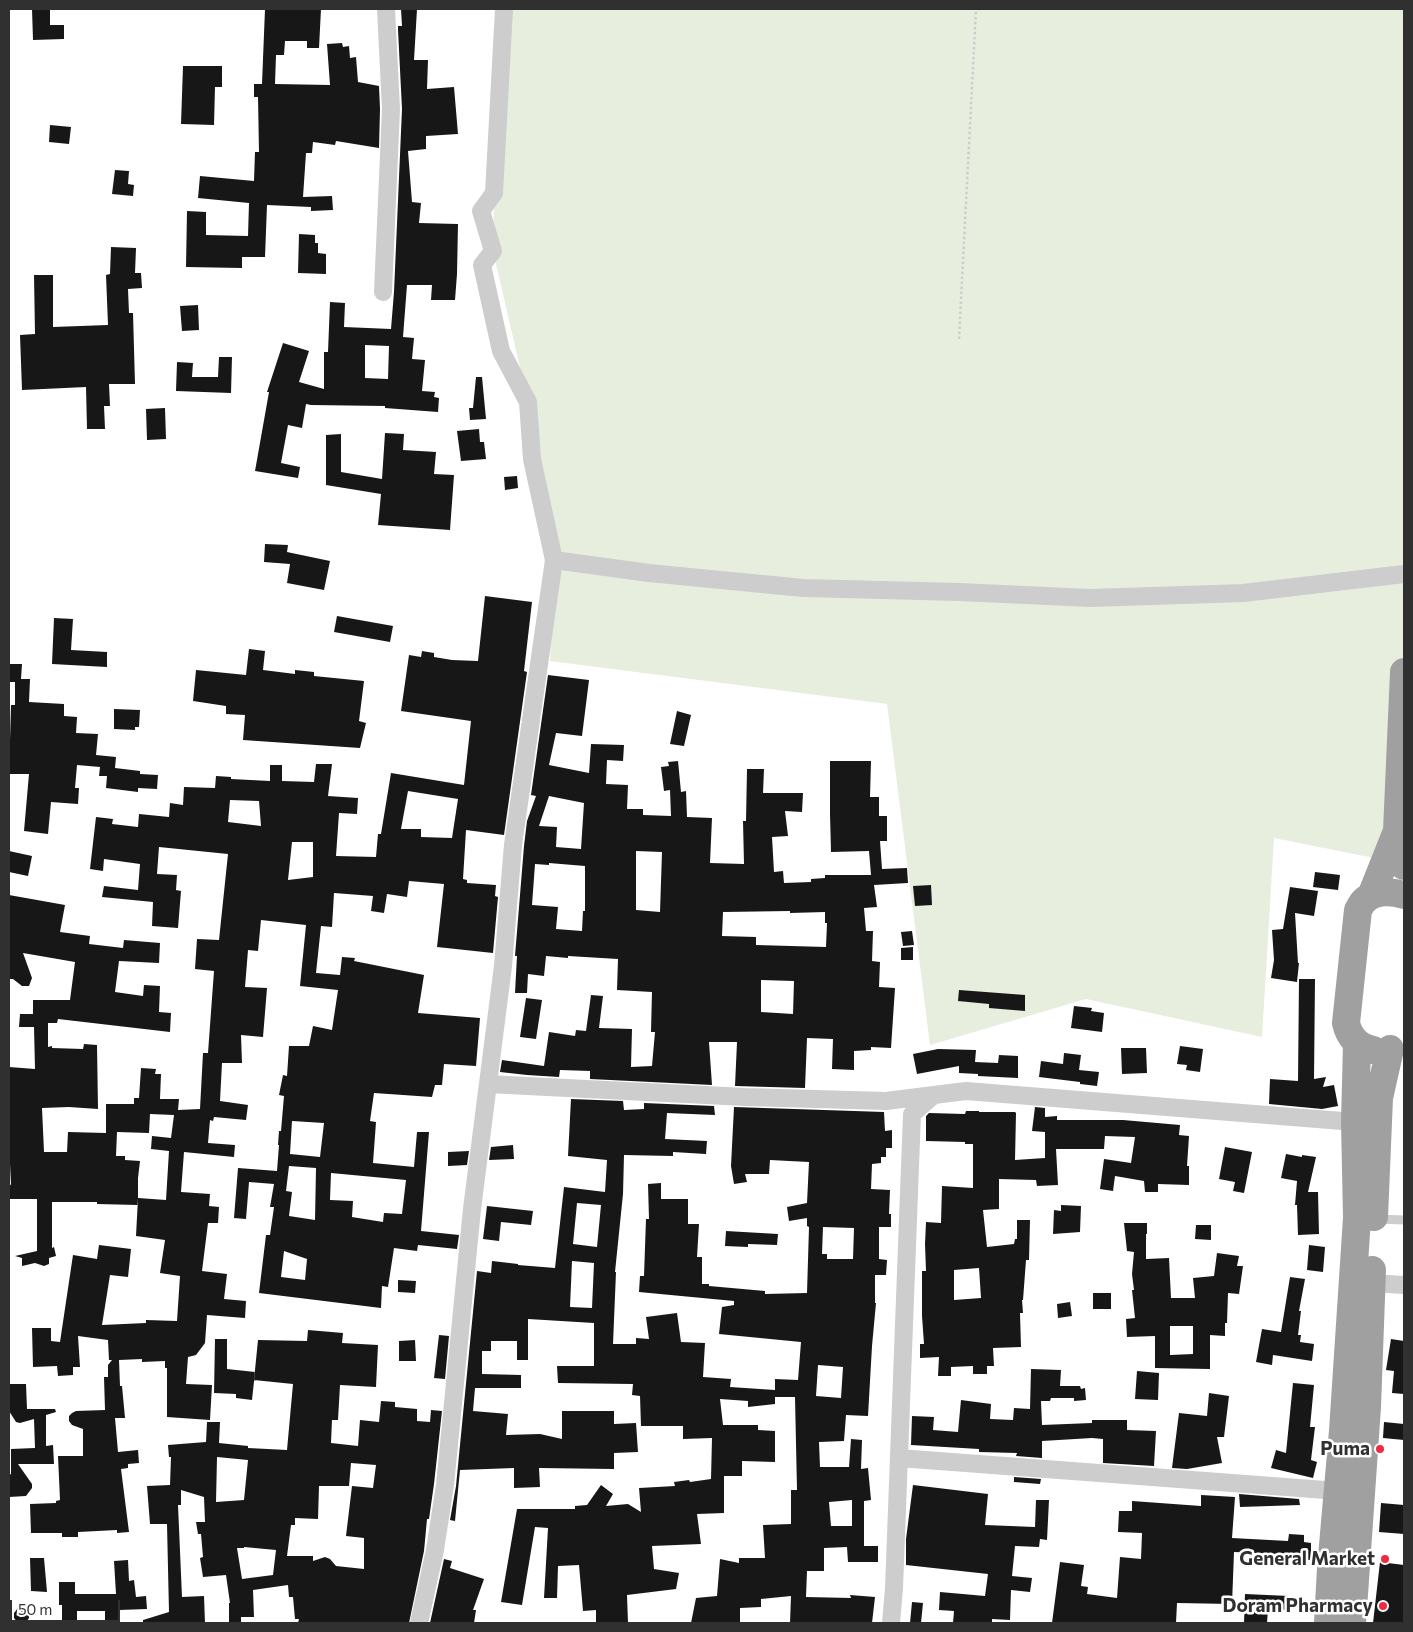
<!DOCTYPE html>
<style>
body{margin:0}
#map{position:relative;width:1413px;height:1632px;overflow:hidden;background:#fff;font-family:Commissioner,sans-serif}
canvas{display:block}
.frame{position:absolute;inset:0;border:10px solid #303030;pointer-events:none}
.scale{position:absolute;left:10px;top:1600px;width:110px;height:22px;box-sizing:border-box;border:2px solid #303030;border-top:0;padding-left:6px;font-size:15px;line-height:18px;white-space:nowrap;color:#303030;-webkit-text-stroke:4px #fff;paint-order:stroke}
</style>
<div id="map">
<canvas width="1413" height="1632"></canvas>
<div class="frame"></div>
<div class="scale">50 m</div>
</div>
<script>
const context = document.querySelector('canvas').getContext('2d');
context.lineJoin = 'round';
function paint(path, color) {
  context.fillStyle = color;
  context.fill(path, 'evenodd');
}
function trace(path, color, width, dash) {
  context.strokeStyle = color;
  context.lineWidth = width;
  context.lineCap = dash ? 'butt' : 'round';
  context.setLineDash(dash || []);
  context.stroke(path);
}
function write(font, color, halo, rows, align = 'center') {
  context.font = font + ' Commissioner,sans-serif';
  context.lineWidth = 5;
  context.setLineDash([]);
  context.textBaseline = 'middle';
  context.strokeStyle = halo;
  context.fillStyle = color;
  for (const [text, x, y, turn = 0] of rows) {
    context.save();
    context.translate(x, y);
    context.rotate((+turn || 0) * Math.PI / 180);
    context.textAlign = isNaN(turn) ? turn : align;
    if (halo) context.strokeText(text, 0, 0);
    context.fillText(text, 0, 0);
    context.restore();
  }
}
paint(new Path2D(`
 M510,9H1404V864L1274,838L1262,1037L1086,999L930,1045L887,704L550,661L554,560L528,402L493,251L494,193Z`), '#e7eede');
paint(new Path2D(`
 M32,9H50V25H64V39L33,40Z
 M265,9H321L319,48H307V41H285L284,55H276L275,84L330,85L327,44L342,43L343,47L349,46L350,58L356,57L358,82L379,86L380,109L379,148L336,141L335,145L313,142L312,153H306L303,197L332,196L333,210L311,211V207L267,205L265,257H242V268L186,267L187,211L206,212V235L248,236L249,203L198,198L200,176L254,181L255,152H259L258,97H254V84H262Z
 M401,9H417L414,60H428L427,89L454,87L458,134L426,136V149L408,151L412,202L421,203L419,223L458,224L457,274L455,300H431L432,285H407L403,337L414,338L412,359L425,360L422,391L435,392L434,397L439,398L438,412L385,408V406L311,405L306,404L302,428L288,425L281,463L300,467L298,478L255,471L269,392H267L283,343L309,351L299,382L324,389V352H328L330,302L345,303L344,327L391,329L394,292L402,109L398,30V26H402ZM365,345L389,346L388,379L365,378Z
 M183,66H222V87H215L214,125L181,124Z
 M50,125L71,127L69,144L49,142Z
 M115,170L129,171L128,184L134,185L133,196L112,194Z
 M299,234L315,235V243H318V253L326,254V274L298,273Z
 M111,247L136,248L135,273H141L142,288L128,289L129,313H133L135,384H109L110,406H104L105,429H87L86,387L22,390L20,335L35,334L34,275H53V327L108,325L106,275L110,274Z
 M198,305L199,330L182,331L180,306Z
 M219,357H232L231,393L176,391L177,362L193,363L192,377H218Z
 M476,377H482L486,419L470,420L469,408H473Z
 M165,408L166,439L147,440L146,409Z
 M479,429L480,442H484L486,459L461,461L457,431Z
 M385,433L404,434L403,450L436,452L434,474L454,475L450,530L378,525L381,494L326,485V435L341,434V472L382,479Z
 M517,476L518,488L505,490L504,477Z
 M265,544L288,545L287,552L330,561L324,590L287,583L290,564L264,562Z
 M485,596L532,602L524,671L527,672L504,835L466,830L463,879L467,880V883L496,885L495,896L498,897L493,953L437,947L444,884L409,881L407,897L387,894L384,913L371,911L373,896L334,893L332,927L321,926L316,973L340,975L342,957L355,958L354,961L424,975L418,1013L480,1018L476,1066L444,1064L442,1085H435L432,1097L374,1093L370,1121L376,1122L373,1163L414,1167L417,1132H429L421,1231L459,1235L457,1249L418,1245L417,1251L394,1248L388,1287L382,1286L381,1308L259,1293L266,1235H270L274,1207H270L274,1184L249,1182L246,1219L234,1218L238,1168L277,1171L279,1145H278L279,1131H281L284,1096L279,1095L283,1075L287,1076L289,1046H309L313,1026L332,1030L338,990L300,986L306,925L261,920L258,951L248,950L245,987L267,988L263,1037L241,1035L242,1063H222L220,1101L248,1105L246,1120L214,1117L213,1121L210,1120L208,1143L235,1145L234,1157L184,1152L181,1192L210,1194L209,1206L219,1207L218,1223H208L202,1271L227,1274L224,1299L246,1301L245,1318L207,1315L205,1343L196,1355L188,1357L186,1384L212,1385L210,1420L167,1417V1368H165V1361L142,1362V1359L119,1360L120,1386H122L125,1418H115L118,1452L138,1450L139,1463L128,1464V1468L121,1469L129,1532L117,1533V1530L78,1532V1537H62V1533H31L30,1504L56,1503V1501L60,1500L58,1456H83V1429L72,1425L69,1421V1416L72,1413L76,1411L105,1410L104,1377H108V1365L112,1360H109L108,1340L78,1336L80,1367H73V1375L58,1376L57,1366L33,1367L32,1328H51V1341L60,1342L73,1255L97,1259L99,1245L131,1249L128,1277L110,1275L102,1325L146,1323V1320L177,1321L180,1276L160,1273L165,1240L136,1236L138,1198L166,1200L169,1151L151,1149L152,1136L171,1138L174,1115L150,1114L149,1133L117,1132L116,1156H125V1160L140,1161L138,1178V1205L97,1204V1202H52V1248L54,1247L56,1256L49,1258V1264L44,1266L35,1263L22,1266V1258L15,1256L37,1251V1199H9V1184L11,1185L9,1143V1067L35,1069L34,1027H19L20,1014H33V1000H70L75,962L23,953L32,978L29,986H22L13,979H9V895L65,905L60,932L90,936L89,944L123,948L124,940L160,943L159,963L119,961L115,992L143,996L144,985L160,986L159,1012L171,1013L170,1032L58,1019L57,1023H48V1047L52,1046V1048L83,1049L84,1044L97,1045L98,1109L69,1107L42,1108L44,1152H67L68,1132L106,1133V1104H134V1098H139L141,1068L156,1069L155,1074H161L160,1099H179L178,1110L200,1109L203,1053H208L214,971L195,969L197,939L219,940L228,854L159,847L157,874L177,875L176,890L181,891L178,928L152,926L153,902L102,897L104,886L138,890L140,864L104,859L103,871L90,869L96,817L113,819L112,824L138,827L139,814L169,817L170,803L183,805L184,787L215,788L216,776L231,777V779L270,781V765H282V781L314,782L316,764H332L328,796L358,798L357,814L339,813L336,856L376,857L378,834H381L391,773L464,785L471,721L401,711L409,655L421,657L422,651L434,653V657L452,660L478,661ZM408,791L458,799L452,838L421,837V829H401ZM230,800L259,801L261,826L228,822ZM292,842H313V877L288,880ZM292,1121L324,1123L320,1157L290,1154ZM289,1166L316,1168L315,1220L289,1216L292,1192L286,1191ZM331,1173L406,1180L402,1214L384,1213L383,1222L352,1217L353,1201L330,1200ZM284,1251L307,1259L305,1280L281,1277Z
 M337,616L393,626L390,642L334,632Z
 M54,618L73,619L71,650L107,652V667L52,664Z
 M249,649L265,651L263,670L295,674V670L314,672V676L364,681L359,721L366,723L360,748L243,740L245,715L226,714V706L193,701L196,670L246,675Z
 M9,664H22L21,679H30L29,702L64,704V716L77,717L76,733L98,734L96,755L116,757L115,768L140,771V774L158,775L157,789L138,788V792L106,788L107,776H99L100,767L77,765L75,788H79L78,804L51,802L48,834L24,831L29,774H9L11,705H15V682H9Z
 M548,675L589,680L582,736L556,733L549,765L589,773L591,744L624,745L623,761L607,760L606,784L628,785L627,809H643V815L671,816L670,790L664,791L661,767L669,766L668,762L678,761L681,792L686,791L687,817L712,818L710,863L744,864L743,821H746L747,769H764L763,793H803L802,812L785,811L788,836L772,837L774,872L783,871L784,883L811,882V879L825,878V875H871L869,851L831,852L830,814V761H871L870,797H879V816H887V841H880L882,869L907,868L908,883L874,885L877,907L864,908L866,931H873L872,961L880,962L879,987L895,988L891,1048L871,1047V1050L854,1051V1070L832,1069L833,1039L807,1038L805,1088L735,1086L737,1042H709L712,1085L590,1079V1071L560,1070L559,1077L527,1075L500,1072L502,1060L544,1066L549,1032L575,1036L576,1030L586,1031L591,995L603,996L599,1028L632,1029L631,1067L652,1066L655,1032H651L652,992L617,990L618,959L568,956V958L546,956L544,976L528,974L527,993H515L517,956H515L524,846L527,821L536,796L531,795ZM549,796L584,803L581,849L556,847L557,827L539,826ZM636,851L662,852L660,912L636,910ZM549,863L585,866V911H583L582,931L556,929L558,907L532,905L535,864L549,865ZM790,911V913L825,912V923H827L826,947L756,945V937L722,936L723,912ZM761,980L794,981L793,1014L761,1012Z
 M114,709L140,710L139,727H135V730L114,729Z
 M677,711L691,715L684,746L670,744Z
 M9,851L32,856L28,876L9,872Z
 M1315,872L1340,875L1338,890L1313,887Z
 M931,885L932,905L915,906L913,886Z
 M1290,887L1318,891L1314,916L1295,913L1298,963H1299L1297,982L1271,978L1274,960L1272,930L1283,929Z
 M912,931L914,945L903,946L901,932Z
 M913,947V960H901V948Z
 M1299,979H1315L1314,1079L1326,1077L1323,1087L1334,1085L1338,1106L1322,1109L1269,1104L1270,1079L1298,1081Z
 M959,990L1025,995V1011L989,1008V1004L958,1001Z
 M526,998L542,1000L536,1039L520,1037Z
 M1074,1006L1092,1008L1091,1011L1104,1013L1102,1032L1071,1028Z
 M1180,1046L1203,1049L1200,1072L1186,1070L1187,1065L1177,1064Z
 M1121,1048H1146L1147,1073L1122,1074Z
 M938,1049L976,1050L975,1062L998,1063L999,1055L1018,1056V1078L978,1076V1074L959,1073V1066L917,1074L913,1054Z
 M1064,1053L1081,1055L1079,1070L1099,1072L1097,1086L1080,1084V1082L1039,1077L1041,1061L1063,1064Z
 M571,1099L623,1101L624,1110L644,1109V1103L714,1106L715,1115L667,1113L665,1139L707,1141L706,1154L673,1152V1156L624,1155L623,1194L615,1272H616L613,1344H636V1338L649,1339L646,1317L677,1313L681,1342L705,1343L703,1377L731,1379L730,1387L775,1390V1379L798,1380L801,1342L719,1334L722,1307L734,1305V1301L639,1292L640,1276H644L646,1219H649L648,1184L661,1183V1199H688V1224H699L697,1257H702V1284H709V1286L765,1291V1294L807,1293L809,1227L807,1226V1218L789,1221L787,1207L807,1203L809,1162L770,1160L769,1174H745L747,1182L734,1184L731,1166L734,1107L884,1112L885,1131L892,1130V1148H886V1157H881V1163L872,1164L871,1189L890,1190L889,1214H891V1227H879V1259L887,1260L886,1275H875V1303H876L872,1346L868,1416L846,1415L844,1441L819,1442L820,1467H849L851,1439L862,1440L861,1469L868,1468L871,1500L864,1501V1546H878V1562H848L847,1547L824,1548V1571H807L806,1597L851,1598L850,1595L875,1597L872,1623H790L791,1596L761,1599V1607L740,1608V1623H691L696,1598L717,1596L720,1559L739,1563V1558H765L763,1525L791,1524V1490H797L795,1397H775V1404L748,1407V1401L720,1399L723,1425H758V1430L775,1431V1462L742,1461V1476H724V1513L697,1514L701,1544L652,1546L654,1569L679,1573L676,1589L627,1595L628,1623H596V1610L583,1611L579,1565L558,1566L557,1598H544L548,1528L535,1527L522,1605L501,1602L517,1509H575V1506L587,1505L601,1485L613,1494L606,1506L628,1504L641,1512L639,1488L675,1486L674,1482L689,1480L690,1482L711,1479L712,1438L683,1439V1426H641L640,1396L632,1395L633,1384L558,1383L557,1366H594V1323L528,1319V1360H517V1341H491V1351H482V1374L521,1375V1388H475L473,1411L508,1414L506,1435L540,1434L562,1439V1411H614V1424L636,1423L638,1452L614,1453V1469L539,1468L540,1487L514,1488V1468L460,1470L455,1521L450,1520L456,1486L477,1271L491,1273L492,1261L518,1264V1265L555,1268L564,1187L605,1192L607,1160L568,1156ZM577,1203L601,1205L597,1247L573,1244ZM823,1227L854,1228L853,1259H827V1254H822ZM572,1261L594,1263L592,1308L570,1307ZM818,1365L843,1367L841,1398L816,1396ZM852,1500V1526H831L829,1502Z
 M1035,1107L1045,1108V1117L1057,1116V1120H1123L1180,1125L1179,1135L1189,1136L1187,1166H1189V1185L1158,1184V1192H1145L1144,1181L1115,1176L1113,1191L1100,1189L1104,1159L1131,1163L1135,1137L1105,1136L1104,1149H1056L1058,1185L1037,1186L1036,1180L999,1179V1209L983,1210L987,1247L1014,1244L1015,1239H1017V1220H1030L1029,1260H1026L1023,1300H1022L1023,1313H1020L1021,1347L993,1348L994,1366H987V1374H973V1366L951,1367V1376H938L939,1357L920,1358V1344H924L922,1316V1271H926L925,1244L926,1222L941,1223L942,1186L973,1188V1144H965V1142L926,1141V1116L929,1113L965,1114L966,1111H979V1112H1015L1016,1113L1015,1160L1045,1158V1132L1032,1131ZM979,1268L981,1298L954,1300V1270Z
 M513,1145L514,1159L489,1160L491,1147Z
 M1225,1147L1252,1152L1244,1193L1233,1191L1235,1182L1219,1179Z
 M469,1151L467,1165L448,1166V1152Z
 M1286,1154L1302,1157V1155L1316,1157L1308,1192H1318L1319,1234L1298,1235L1297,1205H1295L1297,1181L1281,1178Z
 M1061,1205L1081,1206L1080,1232L1053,1234L1054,1210L1061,1211Z
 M487,1206L533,1211L531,1225L501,1222L499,1241L483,1239Z
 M1124,1223H1147V1234H1146V1259L1169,1258L1171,1298H1195L1193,1278L1214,1276L1217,1253L1239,1256L1237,1266H1243L1239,1294L1228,1293L1227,1323H1225V1336L1210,1335V1369L1155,1368V1336L1127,1337L1126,1319L1135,1318L1132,1290H1134L1132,1274L1134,1252L1127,1251ZM1170,1326H1193V1354L1170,1355Z
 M1196,1225H1211V1240L1195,1239Z
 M726,1231L778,1234L777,1245L748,1244V1247L725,1246Z
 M1309,1245L1325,1247L1323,1272L1307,1270Z
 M1290,1277L1305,1279L1299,1311H1301L1298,1335H1301L1300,1342L1314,1344L1312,1361L1273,1355L1272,1365L1256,1362L1262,1329L1281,1332Z
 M398,1280L416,1281L415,1293L398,1292Z
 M1093,1293H1111V1309H1093Z
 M1070,1302L1072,1316L1058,1318L1057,1304Z
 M308,1330L343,1333L342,1343L378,1345L376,1387L340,1385L338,1420H332L331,1443L358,1446L360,1420L379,1422L381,1401L395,1402V1407L417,1409V1421L430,1422L431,1410L442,1411L434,1484L429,1519H427L424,1551L409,1623H298L299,1619H295L293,1597H289L288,1585L253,1590L254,1617H241V1623H229V1603H230L226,1575L203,1577L200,1558L203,1557L201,1534H198L196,1522H205L204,1497L181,1490V1505H178L182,1597L204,1596L205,1623H143V1620L169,1612L167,1524H150L147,1486L170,1485L171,1457H169L168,1445L206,1442L207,1422H220L219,1443L248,1446V1448L287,1450L293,1384L254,1380L258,1340L307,1341ZM217,1457L248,1460L244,1500L216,1502ZM351,1463L376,1465L373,1488L352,1486L346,1536L364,1538V1569L336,1566L330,1559L325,1557L313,1561V1556H287L291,1525H295V1518L318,1519L319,1486H349ZM244,1547L276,1550L273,1575L242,1579L237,1548H244Z
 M439,1335L449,1336L445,1379L434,1378Z
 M215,1339H227V1369L255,1372L252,1400L236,1398V1394L214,1393Z
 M1391,1339L1404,1341V1394L1392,1393L1394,1371L1386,1370Z
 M415,1340L416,1361H399V1341Z
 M1031,1369L1061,1370L1060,1386H1080L1081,1389L1085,1388L1086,1400L1074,1401V1398H1051L1050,1401H1041L1042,1425L1092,1423V1420H1127V1430L1156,1431L1154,1466L1103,1463V1439L1092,1438L1042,1441V1458L1016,1456L1017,1453L979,1452V1449L911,1445L912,1416L934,1417L933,1430L958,1432L961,1400L991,1404L990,1419L1013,1420L1014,1408L1030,1409Z
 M1137,1371L1159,1373L1158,1400L1135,1399Z
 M1293,1383L1314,1385L1310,1427H1315L1311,1460L1317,1462L1313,1478L1271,1468L1276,1450L1286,1453Z
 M9,1384H26L27,1409H55L56,1412L46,1415V1446L53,1445L54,1464H18L32,1484V1488L26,1496L9,1497V1475L11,1474V1449L35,1448L34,1419L20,1423L16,1422L9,1411Z
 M1209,1393L1229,1396L1224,1437H1217L1222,1463L1187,1469L1172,1468L1179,1413L1207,1416Z
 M1384,1422L1404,1424V1440L1383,1438Z
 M1014,1477L1041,1479L1040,1484L1014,1482Z
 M913,1485L988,1494L985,1525L1035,1527L1036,1500H1049L1047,1540L1040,1539L1039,1547L1015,1546L1012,1576L1032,1578L1030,1592L1011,1590L1010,1620L992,1619V1623H953L954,1611L939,1610L940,1592L985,1596L988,1574L906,1565V1539Z
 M1239,1494L1299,1499L1300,1505L1240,1507Z
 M1201,1495L1235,1497L1232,1538L1288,1541L1289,1534L1304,1535V1542L1311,1543V1560L1278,1559V1554L1234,1552L1232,1604L1177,1603L1176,1623H1052L1060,1562L1084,1565L1081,1586L1088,1587L1087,1594L1117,1598L1120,1557L1141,1559L1142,1533L1118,1532L1119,1511H1132V1501L1201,1506Z
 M1381,1503L1404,1505V1534L1379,1532Z
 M30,1558H44L47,1592L31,1591Z
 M444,1559L452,1561L450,1568L484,1579L473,1610H476L474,1623H430Z
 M128,1560L129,1581L134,1580L136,1597L146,1596L147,1609L119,1610L120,1623H105V1611H77V1623H62V1605H59V1582H75V1594H116L114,1561Z
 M1380,1562L1404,1565V1623H1373Z
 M1245,1594L1289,1596L1288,1610L1268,1609L1267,1623H1244Z
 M912,1602L923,1603L921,1623H910Z
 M22,1603L29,1613V1618L26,1622L21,1623L17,1622L14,1618V1613Z`), '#171717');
trace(new Path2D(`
 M959,339L976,9`), '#cdcdcd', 2.5, [2.5, 2.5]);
trace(new Path2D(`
 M1376,1219L1404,1220`), '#cdcdcd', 9);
trace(new Path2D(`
 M383,292L391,109L386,9
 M554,560L649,573L803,588L959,592L1091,598L1243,593L1404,574
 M488,1084L745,1097L886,1101L934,1095
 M1371,1283L1404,1285
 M899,1458L1339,1491
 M419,1623L435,1550L445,1485L472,1209L503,966L513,845L554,560L532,459L528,402L501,351L482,265L493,251L481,211L494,193L504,9
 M891,1623L894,1588L912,1114L934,1095L966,1091L1355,1122`), '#cdcdcd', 18);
trace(new Path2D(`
 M1404,672L1397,831L1404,866
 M1371,896L1397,831
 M1373,1050C1358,1047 1349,1037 1346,1023L1358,910C1360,907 1362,902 1365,900C1375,890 1392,891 1404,895
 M1374,1217L1379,1098L1390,1049
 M1328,1623L1331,1568L1343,1431L1357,1218L1355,1122L1357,1043
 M1352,1623L1367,1407L1372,1270`), '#a0a0a0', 28);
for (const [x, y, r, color] of [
 [1380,1449,5,"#ee2b42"],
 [1385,1559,5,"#ee2b42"],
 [1383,1606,5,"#ee2b42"]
]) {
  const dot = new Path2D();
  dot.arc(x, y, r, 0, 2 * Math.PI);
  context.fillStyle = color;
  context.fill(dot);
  trace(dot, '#fff', 2);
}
write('bold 19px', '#303030', '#fff', [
 ["Puma",1370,1449],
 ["General Market",1375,1559],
 ["Doram Pharmacy",1373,1606]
], 'right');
</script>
